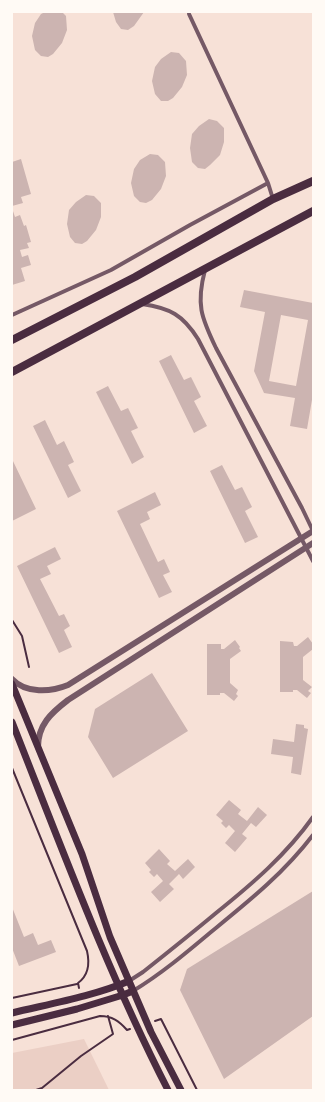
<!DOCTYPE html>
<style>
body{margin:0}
#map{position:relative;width:325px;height:1102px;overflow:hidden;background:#f7e1d7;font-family:Figtree,sans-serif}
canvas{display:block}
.frame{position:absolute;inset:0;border:13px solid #fffaf5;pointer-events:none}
</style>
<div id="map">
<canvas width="325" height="1102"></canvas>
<div class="frame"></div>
</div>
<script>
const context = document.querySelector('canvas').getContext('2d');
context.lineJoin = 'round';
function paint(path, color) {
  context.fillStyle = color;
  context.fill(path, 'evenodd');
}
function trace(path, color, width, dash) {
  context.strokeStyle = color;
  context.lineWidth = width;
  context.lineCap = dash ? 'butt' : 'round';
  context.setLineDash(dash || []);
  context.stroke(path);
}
paint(new Path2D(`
 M84,1039L109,1090H12V1053Z`), '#ebcfc5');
paint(new Path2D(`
 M45,12H62L66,16L67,30L62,43L53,54L48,57L41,56L35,50L32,36L35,23L41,14Z
 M113,12H144L134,26L128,30L121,29L116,22Z
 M171,52L179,53L186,61L187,75L182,87L173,98L168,101H161L155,94L152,81L155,67L161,59Z
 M209,119L217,121L224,128V142L220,155L210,165L205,169L198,168L192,162L190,148L192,134L199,126Z
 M150,154L158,155L165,162L166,176L161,189L152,200L146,203L140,202L134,196L131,183L134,169L140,160Z
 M21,159L31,194L21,197L23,203L12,206V162Z
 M86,195L94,196L101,203V217L96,230L87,241L82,244L75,243L70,237L67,224L69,210L76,202Z
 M12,208L15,217L20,215L24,226L26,225L31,242L27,243L29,248L20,250L22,257L28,255L31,265L21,268L25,281L12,285Z
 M244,290L313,303V394L307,429L290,426L295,398L264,393L254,371L265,312L240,307ZM281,315L308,320L296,386L269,381Z
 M171,355L184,380L191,377L201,397L194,401L207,426L194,433L159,361Z
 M108,386L121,411L128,408L138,428L131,431L144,457L132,464L96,392Z
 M45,420L57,445L64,441L74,462L68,465L81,491L68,498L33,426Z
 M12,459L36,509L12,521Z
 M222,465L235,490L242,487L252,507L245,511L258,537L245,543L210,471Z
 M155,492L161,505L147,512L150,519L140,524L158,562L164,559L170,572L163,575L172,592L159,598L117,511Z
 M55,547L61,559L47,566L51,574L40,579L59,616L64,614L70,626L64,630L72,647L59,653L17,566Z
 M308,637L313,644L312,646L313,649L303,657V680L312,687L308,691L311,693L307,698L297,690H293V692H280V641L293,642L294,646H297Z
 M235,640L240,647L239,648L241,651L230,659V683L238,690L236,694L238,696L234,701L224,693H220V695H207V644H221V649H224Z
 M152,673L188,731L113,778L88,737L95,709Z
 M296,724L304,725V728L308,729L301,775L291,773L293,757L271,754L273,739L294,742Z
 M229,800L241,810L238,814L247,821L258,807L267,815L256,827L251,823L242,834L247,838L235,852L225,843L235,831L229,825L226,828L221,823L223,821L216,815Z
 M159,849L170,861L167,864L175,871L188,859L195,867L183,879L179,874L169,884L174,889L160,902L151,892L163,881L157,874L154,877L149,872L151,870L145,863Z
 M313,891V1016L224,1079L180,990L187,969Z
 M12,907L24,937L33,933L38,945L51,940L56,952L19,966L12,948Z`), '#ccb4b1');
trace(new Path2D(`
 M12,620L22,636L29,667
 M12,768L87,951C90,964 89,975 78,983L79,988
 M12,998L77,984
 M155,1021L161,1019L197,1090
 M12,1040L100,1016C112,1016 119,1021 127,1030L130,1029
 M36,1090L42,1088L81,1056L113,1034L108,1016`), '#4a2c40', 2);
trace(new Path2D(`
 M189,14L268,183L273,199
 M205,270C196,304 201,317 216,348L302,508L313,531
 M142,304C170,308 183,315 198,339L313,561
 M12,315L111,270L190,225L268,183
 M129,981L143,972C167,953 192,933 216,913C252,884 286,855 313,817
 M133,991C161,974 186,953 211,932C249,901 283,874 313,835`), '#755966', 4);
trace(new Path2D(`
 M12,679C26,694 51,692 68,685L313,531
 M38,747C38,725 51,713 68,700L313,543`), '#755966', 6);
trace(new Path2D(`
 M12,684L82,854L110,937L151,1032L181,1090
 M12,722C61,846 107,971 168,1090
 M12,1013C49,1004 94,996 129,981
 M12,1025L77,1009L123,995L133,991`), '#4a2c40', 7);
trace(new Path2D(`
 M12,340L135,277L273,199L313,181
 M12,372L313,211`), '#4a2c40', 8);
</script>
